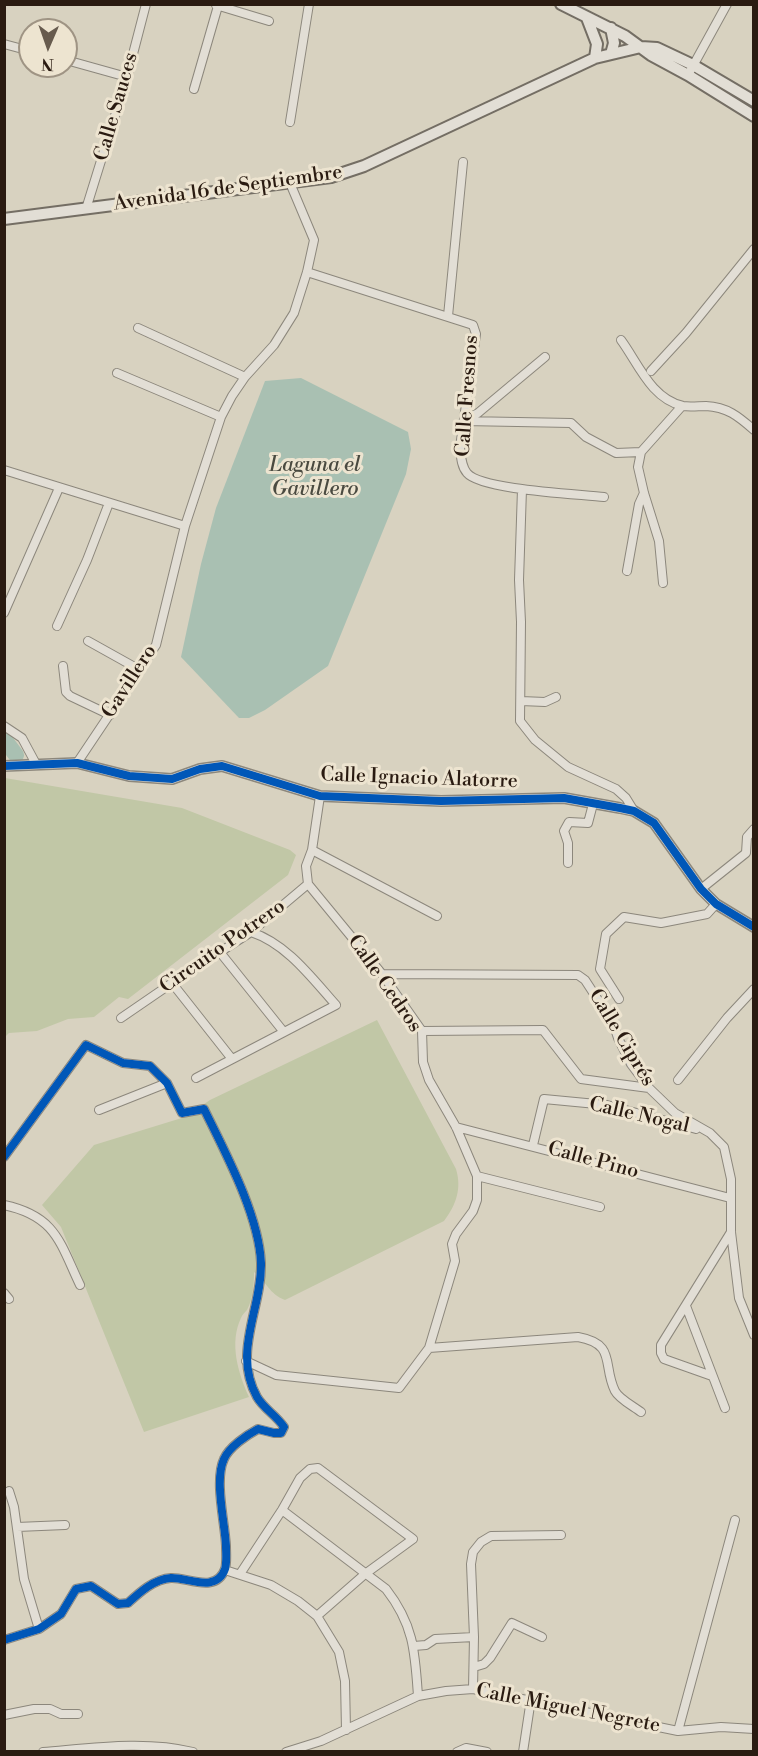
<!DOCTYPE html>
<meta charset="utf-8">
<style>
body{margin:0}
#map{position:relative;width:758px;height:1756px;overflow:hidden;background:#d8d2c0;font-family:"Libre Bodoni",serif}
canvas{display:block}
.frame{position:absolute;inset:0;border:6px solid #2a1b11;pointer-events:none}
.north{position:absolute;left:18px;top:18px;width:60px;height:60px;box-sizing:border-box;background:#ede4d0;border:2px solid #9f9484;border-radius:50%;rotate:182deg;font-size:16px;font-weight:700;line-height:24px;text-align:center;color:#2a1b11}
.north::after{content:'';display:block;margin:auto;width:21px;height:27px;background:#675b4e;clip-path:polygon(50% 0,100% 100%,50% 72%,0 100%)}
</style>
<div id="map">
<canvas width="758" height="1756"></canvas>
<div class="frame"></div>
<div class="north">N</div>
</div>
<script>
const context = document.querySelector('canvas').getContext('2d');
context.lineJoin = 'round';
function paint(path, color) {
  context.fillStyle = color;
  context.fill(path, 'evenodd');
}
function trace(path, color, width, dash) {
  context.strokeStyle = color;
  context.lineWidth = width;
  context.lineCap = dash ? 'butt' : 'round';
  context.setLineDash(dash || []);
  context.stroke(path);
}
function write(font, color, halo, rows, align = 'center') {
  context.font = font + ' "Libre Bodoni",serif';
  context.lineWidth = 6;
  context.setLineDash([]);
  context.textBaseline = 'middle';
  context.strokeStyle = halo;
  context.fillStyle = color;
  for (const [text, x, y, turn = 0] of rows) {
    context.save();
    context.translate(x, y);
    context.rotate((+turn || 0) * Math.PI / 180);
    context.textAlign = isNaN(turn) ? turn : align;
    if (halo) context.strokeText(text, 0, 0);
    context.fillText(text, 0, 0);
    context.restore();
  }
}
paint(new Path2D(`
 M5,778L182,808L290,850L296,855L288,875L128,999L119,997L94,1017L68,1019L37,1031L9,1033L5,1037Z
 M377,1020L456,1169C462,1189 456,1205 444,1221L285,1300C269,1294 267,1282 254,1272C254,1285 253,1299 247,1310C245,1312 242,1315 241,1318C229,1343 238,1373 249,1397L144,1432L61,1227L42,1205L94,1145L185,1117L210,1100Z`), '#c1c7a6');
paint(new Path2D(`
 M301,378L408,432L411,449L406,474L328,666L265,710L249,718H239L181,657L201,564L216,508L265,381Z`), '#a9c0b2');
trace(new Path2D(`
 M4,739L16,755`), '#a9c0b2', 16);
const minor = new Path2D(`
 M216,5L269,21
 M4,44L30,51
 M66,60L127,77
 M688,75L727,4
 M194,89L218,6
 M290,122L309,4
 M86,209L127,77L146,4
 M307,272L473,325L476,334L460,447C461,456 461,466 467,473C481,490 579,494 604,497
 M448,316L463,162
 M138,328L245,377
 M621,340C638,363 651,399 683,406C690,407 699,406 706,406C727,407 738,416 754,430
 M651,371L686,333L754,249
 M117,373L221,417
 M467,419L478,413L545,357
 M464,421L571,423L586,437L616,453L641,452
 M4,470L185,526
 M522,489L519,580L521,622L520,721L535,740L568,767L616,789L626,798L634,811
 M627,571L639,504L644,493
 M663,583L659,541L644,493L638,467L641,452L682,406
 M4,613L59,488
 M57,626L87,560L109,503
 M88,641L140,670
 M63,666L66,692L70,696L110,715
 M521,701L545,702L556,697
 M4,726L22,738L36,764
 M77,763L156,645L185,526L221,417L232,396L245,377L274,345L294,313L307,272L314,240L290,183
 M312,850L437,916
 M568,863V843L564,831L569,822L588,823L593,804
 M701,889L746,853L747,837L754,829
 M219,951L283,1031
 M382,974L578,975L585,980L613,1023L618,1038L631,1064L649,1088L675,1113L710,1133L724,1147L731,1179V1232L739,1298L754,1335
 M172,983L232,1059
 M619,999L600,969L606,934L624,917L661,923L707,914L716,904
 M121,1018L172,983L251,932L308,884L306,866L312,850L320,796
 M422,1031L543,1030L581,1079L649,1088
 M196,1078L336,1005C311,977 287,944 251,932
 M678,1080L727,1018L754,989
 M99,1110L167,1083
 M456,1127L730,1198
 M533,1145L544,1099L607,1105L696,1129
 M4,1157L86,1045L123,1063L150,1066L167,1083L182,1113L204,1109C225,1152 259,1215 261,1263C262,1309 232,1352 257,1397C264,1409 276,1415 284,1427L281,1433H274L258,1429C247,1435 229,1447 224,1459C214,1480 225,1523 226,1546C226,1553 227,1563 225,1569C216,1594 187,1577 171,1578C154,1579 139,1593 128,1603L118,1604L91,1586L76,1589L61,1614L39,1629L4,1640
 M477,1176L600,1207
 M4,1205C56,1216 60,1243 80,1285
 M4,1293L9,1299
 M686,1306L725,1408
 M429,1348L578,1337C617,1344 602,1365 615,1391C619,1399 633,1406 641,1412
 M246,1361L276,1375L399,1388L429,1348L455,1261L452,1244L456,1234L473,1211L477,1200V1176L456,1127L429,1080L423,1062L422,1031L382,974L308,884
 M712,1376L664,1359L661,1353V1345L731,1232
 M9,1491L14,1507L24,1579L39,1629
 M282,1510L386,1589C414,1625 415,1652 418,1696
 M17,1527L65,1525
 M225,1570L271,1585L298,1601L317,1616L339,1652L345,1681L346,1730
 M240,1574L282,1510L300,1478L310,1469L318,1468L413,1539L365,1574L317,1616
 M414,1646L426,1645L435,1639L474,1637
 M474,1667L484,1664L490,1658L512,1623L542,1637
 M473,1689L474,1637L471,1564L473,1552L481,1542L491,1536L561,1535
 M4,1715L34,1709H50L61,1714H78
 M678,1731L735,1520
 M43,1752C92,1748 145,1740 193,1752
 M286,1752L321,1741L418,1696L446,1691L473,1689L678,1731L721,1727L754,1729
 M457,1752L466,1748L487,1752
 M523,1752L531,1699`);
const tertiary = new Path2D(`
 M4,766L77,763L129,776L172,779L200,769L222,766L320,796L441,801L564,798L620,808L634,811L654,823L701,889L716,904L754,927`);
const secondary = new Path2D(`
 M561,4L625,36L651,55L688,75L754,116
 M587,18L597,44L595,58
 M611,54L614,43L611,28
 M4,219L331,177L364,166L595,58L641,47L657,48L693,65L754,101`);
trace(minor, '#8c877c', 10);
trace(tertiary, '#8c877c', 12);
trace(secondary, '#746e64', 14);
trace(minor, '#e2ded5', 8);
trace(tertiary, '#e2ded5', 9);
trace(secondary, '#e2ded5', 10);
trace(new Path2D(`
 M4,766L77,763L129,776L172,779L200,769L222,766L320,796L441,801L564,798L620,808L634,811L654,823L701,889L716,904L754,927
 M4,1157L86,1045L123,1063L150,1066L167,1083L182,1113L204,1109C225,1152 259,1215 261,1263C262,1309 232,1352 257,1397C264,1409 276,1415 284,1427L281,1433H274L258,1429C247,1435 229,1447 224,1459C214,1480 225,1523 226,1546C226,1553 227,1563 225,1569C216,1594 187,1577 171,1578C154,1579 139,1593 128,1603L118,1604L91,1586L76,1589L61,1614L39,1629L4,1640`), '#0057b8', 8);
write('20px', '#2a1b11', '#ede4d0', [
 ["Calle Sauces",117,107,-74],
 ["Avenida 16 de Septiembre",228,189,-8],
 ["Calle Fresnos",468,396,-86],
 ["Gavillero",130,682,-57],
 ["Calle Ignacio Alatorre",419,779,2],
 ["Circuito Potrero",223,947,-35],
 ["Calle Cedros",384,984,55],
 ["Calle Ciprés",621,1038,59],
 ["Calle Nogal",639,1116,13],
 ["Calle Pino",593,1161,15],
 ["Calle Miguel Negrete",568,1709,11]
]);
write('italic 21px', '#4a4a40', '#ede4d0', [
 ["Laguna el",315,466],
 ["Gavillero",315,490]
]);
</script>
